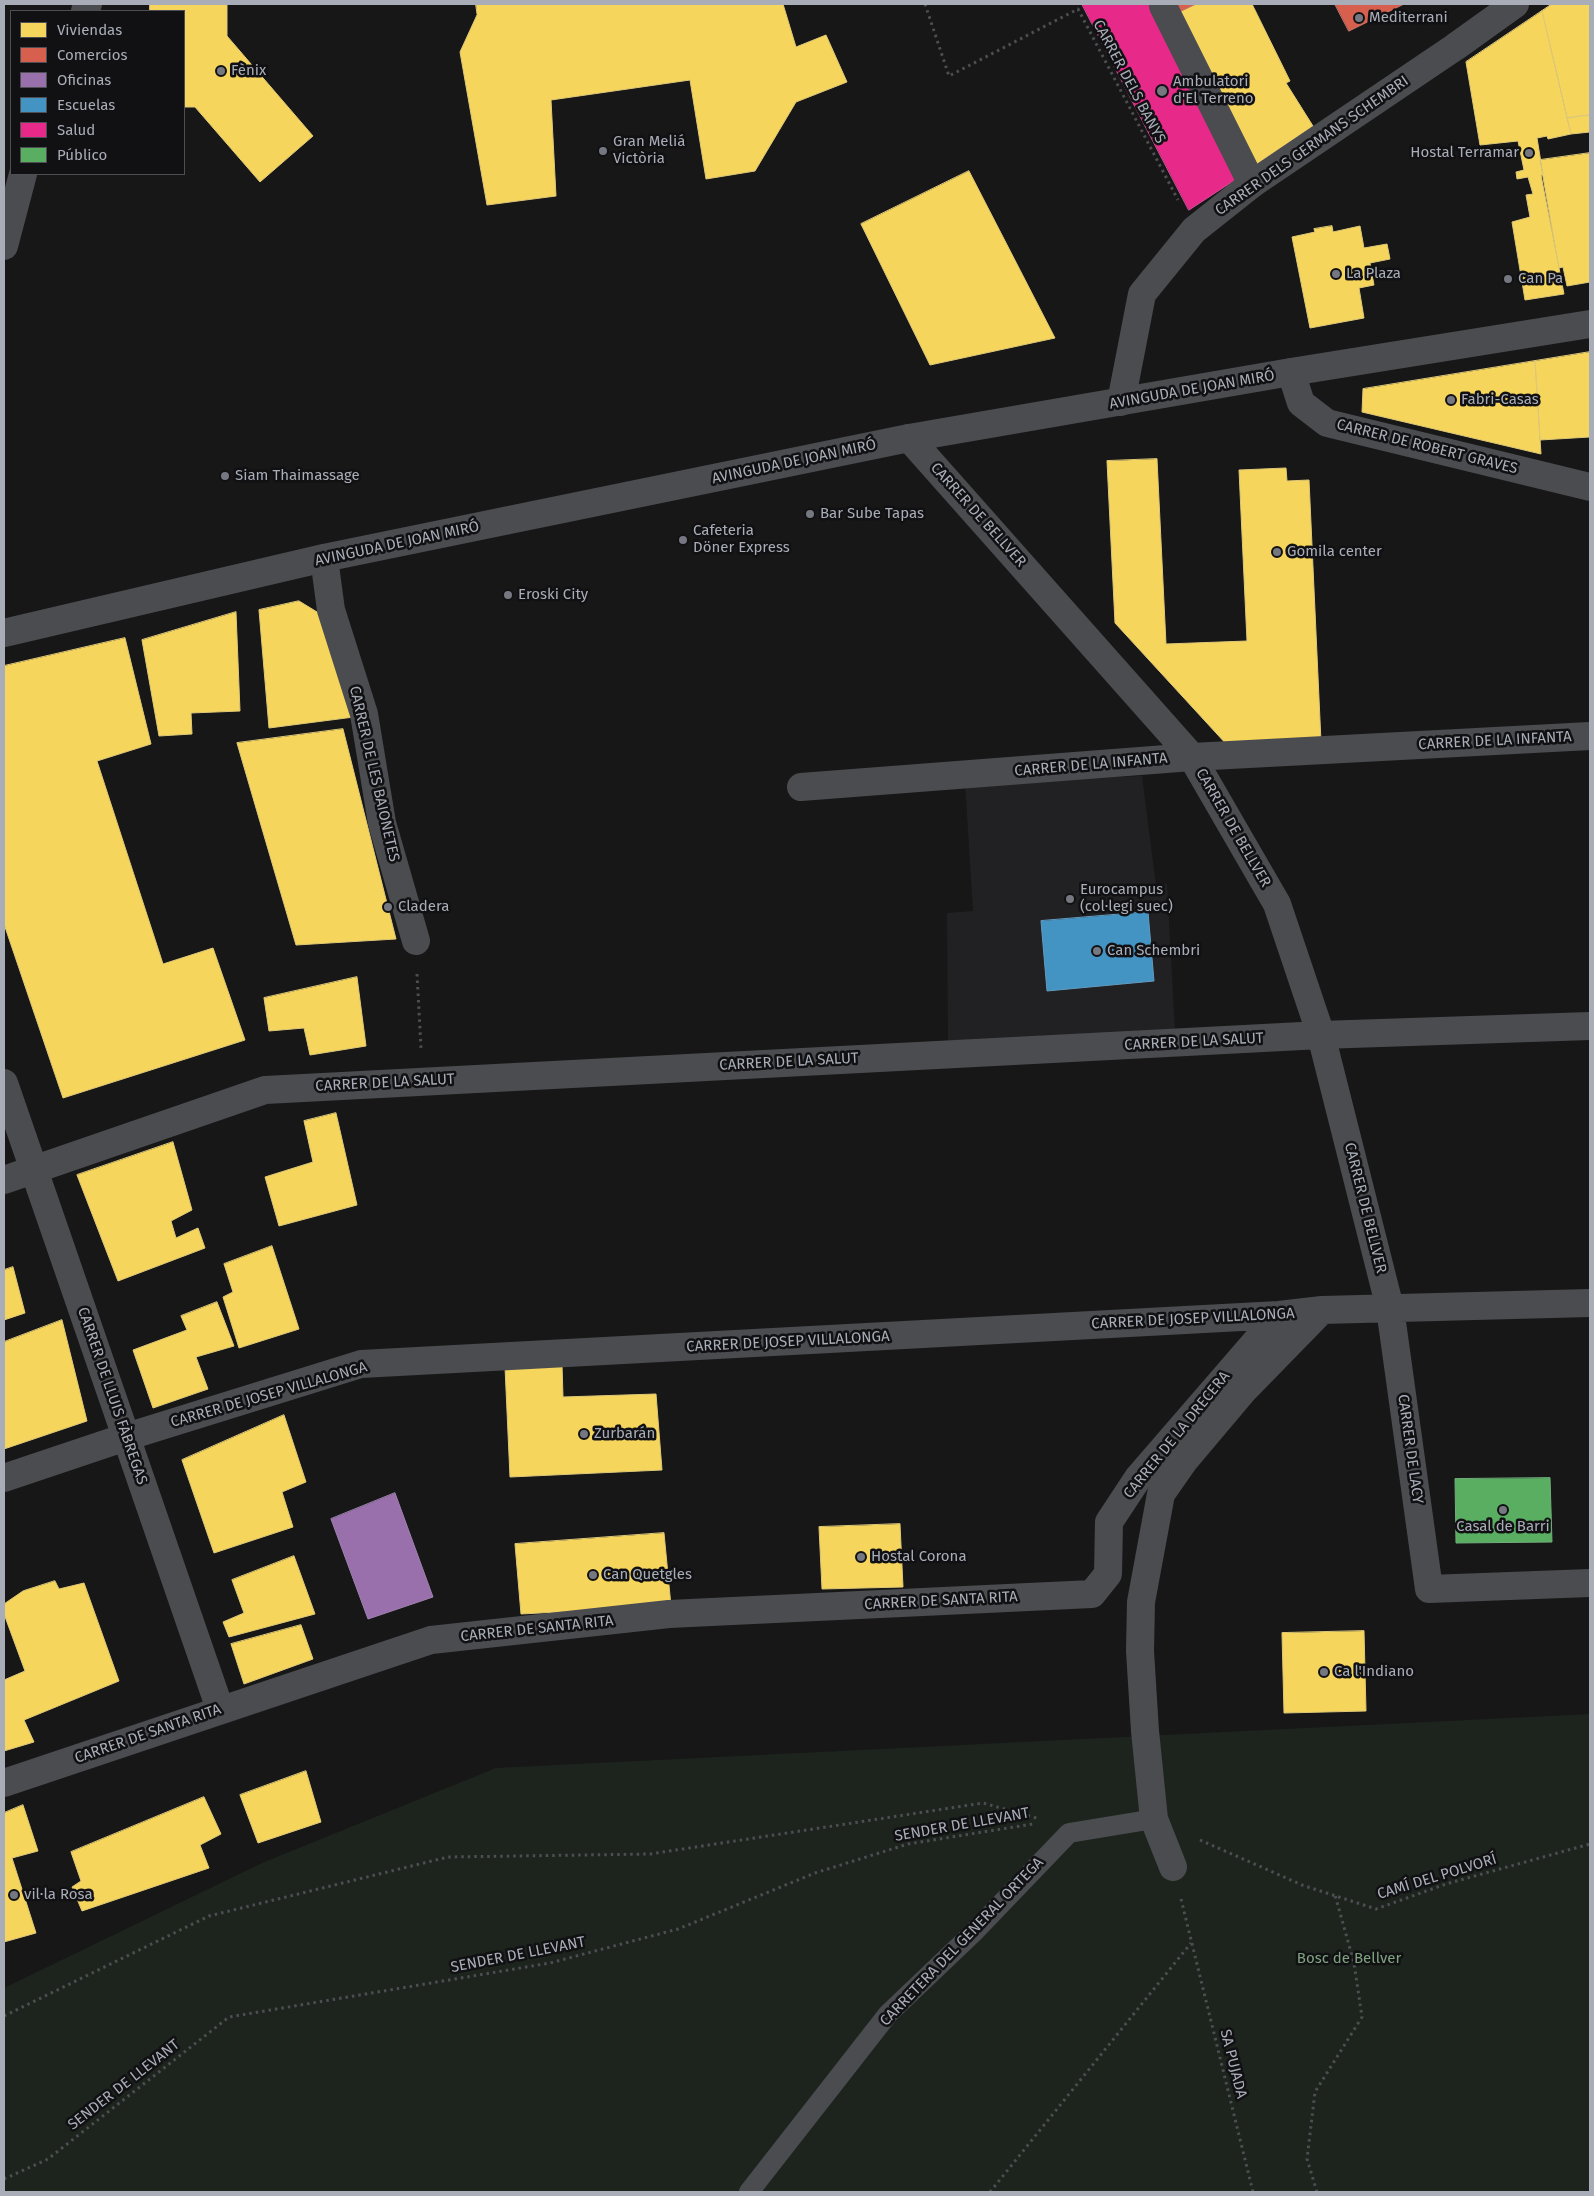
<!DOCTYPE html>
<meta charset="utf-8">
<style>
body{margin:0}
#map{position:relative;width:1594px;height:2196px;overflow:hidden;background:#171717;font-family:"Fira Sans",sans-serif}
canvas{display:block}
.frame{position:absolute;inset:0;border:5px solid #a8adb8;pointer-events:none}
.legend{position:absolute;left:10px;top:10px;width:175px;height:165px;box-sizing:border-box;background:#111113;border:1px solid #4d4f55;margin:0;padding:6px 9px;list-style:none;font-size:15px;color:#a8adb8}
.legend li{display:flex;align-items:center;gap:10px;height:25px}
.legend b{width:25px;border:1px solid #4d4f55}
</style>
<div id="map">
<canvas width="1594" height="2196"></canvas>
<div class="frame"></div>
<ul class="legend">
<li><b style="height:14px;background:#f6d55c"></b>Viviendas</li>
<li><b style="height:14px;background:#d6604d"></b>Comercios</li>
<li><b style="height:14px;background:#9970ab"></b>Oficinas</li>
<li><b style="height:14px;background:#4393c3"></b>Escuelas</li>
<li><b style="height:14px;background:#e7298a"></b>Salud</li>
<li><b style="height:14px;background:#5aae61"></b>Público</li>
</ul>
</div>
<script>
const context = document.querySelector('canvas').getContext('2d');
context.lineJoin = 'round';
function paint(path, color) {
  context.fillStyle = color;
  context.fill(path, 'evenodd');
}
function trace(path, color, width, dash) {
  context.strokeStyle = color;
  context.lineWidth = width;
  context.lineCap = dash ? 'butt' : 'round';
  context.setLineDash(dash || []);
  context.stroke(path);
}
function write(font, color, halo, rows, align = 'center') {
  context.font = font + ' "Fira Sans",sans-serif';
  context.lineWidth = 5;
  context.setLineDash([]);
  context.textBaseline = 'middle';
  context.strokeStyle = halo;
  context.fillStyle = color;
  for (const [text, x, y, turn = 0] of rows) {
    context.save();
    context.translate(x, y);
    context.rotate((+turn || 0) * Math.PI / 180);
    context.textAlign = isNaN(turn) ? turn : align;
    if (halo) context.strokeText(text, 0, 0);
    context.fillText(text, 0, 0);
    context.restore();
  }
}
paint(new Path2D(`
 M1142,776L1156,885L1167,884L1175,1031L948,1041L947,913L973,911L965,783Z`), '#212123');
paint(new Path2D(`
 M1590,1714V2192H4V1988L262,1863L496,1768Z`), '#1d241e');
const homes = new Path2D(`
 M150,4H227V36L313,136L260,182L195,107H184V11H150Z
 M476,4H783L796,47L826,35L847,82L796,102L755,171L706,179L690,80L551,100L556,196L487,205L460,52L477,15Z
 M1196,4H1252L1290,81L1286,83L1313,126L1251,168L1175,14Z
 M1552,4H1590V115L1567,118L1542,11Z
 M1542,11L1571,134L1548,139L1547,136L1537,138L1543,175H1541L1564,294L1525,300L1512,222L1530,217L1526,195L1533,194L1528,177L1517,179L1516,172L1524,170L1518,141L1480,145L1466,62Z
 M1590,115V132L1571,134L1567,118Z
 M1590,153V282L1567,286L1563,267L1559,268L1540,160Z
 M969,171L1055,338L930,365L861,224Z
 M1332,226L1333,232L1360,226L1364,248L1387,244L1390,259L1370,263L1374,285L1359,288L1364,318L1310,328L1292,237L1315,232L1314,229Z
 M1590,352V437L1540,440L1535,361Z
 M1535,361L1541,454L1362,412L1363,389Z
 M1157,459L1166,644L1247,641L1239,470L1286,468L1287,481L1309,480L1321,742L1228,746L1115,623L1107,461Z
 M299,601L322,615L354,717L269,728L259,610Z
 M236,612L240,711L191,713L192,734L159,736L142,640Z
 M125,638L151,744L97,761L163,964L213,948L245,1040L63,1098L4,924V666Z
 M343,729L396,939L296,945L237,743Z
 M357,977L366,1046L310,1055L304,1028L269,1031L264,998Z
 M336,1113L357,1205L279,1226L265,1177L313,1162L304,1121Z
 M173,1142L192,1210L171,1221L176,1238L198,1228L205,1248L118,1281L77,1175Z
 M272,1246L299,1329L239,1348L223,1297L233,1292L224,1264Z
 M13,1267L25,1313L4,1320V1270Z
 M217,1302L234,1346L196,1357L208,1389L153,1408L133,1350L187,1330L181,1316Z
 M62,1320L87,1421L4,1449V1342Z
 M562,1364L563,1397L656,1394L662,1470L510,1477L505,1367Z
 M284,1415L306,1482L282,1492L293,1527L214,1553L182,1460Z
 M900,1524L903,1587L822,1589L819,1527Z
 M664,1533L671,1606L521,1614L515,1544Z
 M294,1556L315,1614L229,1637L223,1622L244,1613L232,1580Z
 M55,1581L59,1589L84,1583L119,1681L24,1720L34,1742L4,1751V1680L25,1671L4,1614V1604L23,1591Z
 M301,1625L313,1659L244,1684L231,1644Z
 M1364,1631L1366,1711L1284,1713L1282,1633Z
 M306,1771L321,1822L258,1843L240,1795Z
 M204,1797L221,1834L200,1845L209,1868L82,1911L72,1887L81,1881L71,1852Z
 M23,1805L38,1851L12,1858L36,1933L4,1942V1813Z`);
paint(homes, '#f6d55c');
trace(homes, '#dfc978', 1);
const shops = new Path2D(`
 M1169,4H1196L1175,14Z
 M1335,4H1404L1349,31Z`);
paint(shops, '#d6604d');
trace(shops, '#c8776d', 1);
const offices = new Path2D(`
 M395,1493L433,1597L368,1619L331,1519Z`);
paint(offices, '#9970ab');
trace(offices, '#9e82af', 1);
const schools = new Path2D(`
 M1148,912L1154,981L1047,991L1041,921Z`);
paint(schools, '#4393c3');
trace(schools, '#619bc0', 1);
const health = new Path2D(`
 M1082,4H1153L1238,178L1189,210Z`);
paint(health, '#e7298a');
trace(health, '#d45198', 1);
const public = new Path2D(`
 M1550,1478L1552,1542L1456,1543L1455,1479Z`);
paint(public, '#5aae61');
trace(public, '#71ae7b', 1);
trace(new Path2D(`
 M925,4L949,76L1078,9L1178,200
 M417,974L421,1048
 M1200,1840L1302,1885L1376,1909L1446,1884L1590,1844
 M1181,1899L1253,2192
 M4,2016L209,1916L448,1857L650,1854L983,1803L1040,1819
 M4,2179L48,2159L229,2017L550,1963L678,1929L815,1873L908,1844L1033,1824
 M990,2192L1191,1943
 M1317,2192L1307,2159L1315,2092L1362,2017L1354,1963L1335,1895`), '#4d4e52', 3, [2.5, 4]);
trace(new Path2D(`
 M749,2192L888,2014L973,1933L1069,1833L1154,1819`), '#4b4c50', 20);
trace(new Path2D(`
 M1163,6L1252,184`), '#4b4c50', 28);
trace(new Path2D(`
 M85,11L88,4
 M4,246L23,174
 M1291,372L1301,403L1327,423L1590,487
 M1121,402L1142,294L1194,230L1252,184L1455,47L1515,4
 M909,438L1192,757L1277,904L1321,1035L1390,1308L1429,1589L1590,1583
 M324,558L331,610L364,714L382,823L416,941
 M801,787L1192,757L1590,736
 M4,1083L220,1709
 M4,1180L265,1090L1321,1035L1590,1026
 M4,1478L126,1437L361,1364L1279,1315L1322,1310L1590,1303
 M4,1783L431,1640L669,1614L1092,1594L1108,1574L1109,1522L1138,1478L1279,1315
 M1173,1867L1154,1819L1145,1731L1140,1651L1141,1602L1161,1494L1184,1461L1243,1391L1322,1310`), '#4b4c50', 28);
trace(new Path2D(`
 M4,633L324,558L909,438L1291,372L1590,324`), '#4b4c50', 28);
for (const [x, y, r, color] of [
 [1359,18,5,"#757880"],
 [221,71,5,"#757880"],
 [1162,91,6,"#757880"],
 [603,151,5,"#757880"],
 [1529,153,5,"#757880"],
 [1336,274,5,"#757880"],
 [1508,279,5,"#757880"],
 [1451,400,5,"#757880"],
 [225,476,5,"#757880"],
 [810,514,5,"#757880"],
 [683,540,5,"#757880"],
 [1277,552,5,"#757880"],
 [508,595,5,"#757880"],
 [1070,899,5,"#757880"],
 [388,907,5,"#757880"],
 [1097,951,5,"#757880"],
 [584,1434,5,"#757880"],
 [1503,1510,5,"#757880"],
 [861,1557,5,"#757880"],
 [593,1575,5,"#757880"],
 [1324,1672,5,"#757880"],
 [14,1895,5,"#757880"]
]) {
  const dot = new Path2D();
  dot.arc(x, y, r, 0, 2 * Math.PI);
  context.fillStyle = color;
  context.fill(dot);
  trace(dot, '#111113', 2);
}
write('15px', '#a8adb8', '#111113', [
 ["Mediterrani",1369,18],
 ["Fènix",231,71],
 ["Ambulatori",1173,82],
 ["d'El Terreno",1173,99],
 ["Gran Meliá",613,142],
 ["Victòria",613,159],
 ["Hostal Terramar",1519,153,"right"],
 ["La Plaza",1346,274],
 ["Can Pa",1518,279],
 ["Fabri-Casas",1461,400],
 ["Siam Thaimassage",235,476],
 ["Bar Sube Tapas",820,514],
 ["Cafeteria",693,531],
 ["Döner Express",693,548],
 ["Gomila center",1287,552],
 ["Eroski City",518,595],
 ["Eurocampus",1080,890],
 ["(col·legi suec)",1080,907],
 ["Cladera",398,907],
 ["Can Schembri",1107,951],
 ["Zurbarán",594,1434],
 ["Casal de Barri",1503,1527,"center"],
 ["Hostal Corona",871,1557],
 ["Can Quetgles",603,1575],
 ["Ca l'Indiano",1334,1672],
 ["vil·la Rosa",24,1895]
], 'left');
write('15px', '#a8adb8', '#111113', [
 ["CARRER DELS BANYS",1129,82,62],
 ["CARRER DELS GERMANS SCHEMBRI",1312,146,-35],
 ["AVINGUDA DE JOAN MIRÓ",1192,390,-10],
 ["CARRER DE ROBERT GRAVES",1427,447,14],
 ["AVINGUDA DE JOAN MIRÓ",794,462,-12],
 ["CARRER DE BELLVER",978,515,48],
 ["AVINGUDA DE JOAN MIRÓ",397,544,-12],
 ["CARRER DE LA INFANTA",1495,741,-3],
 ["CARRER DE LA INFANTA",1091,765,-5],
 ["CARRER DE LES BAIONETES",374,774,77],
 ["CARRER DE BELLVER",1233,828,60],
 ["CARRER DE LA SALUT",1194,1042,-3],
 ["CARRER DE LA SALUT",789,1062,-3],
 ["CARRER DE LA SALUT",385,1083,-3],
 ["CARRER DE BELLVER",1365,1208,76],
 ["CARRER DE JOSEP VILLALONGA",1193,1319,-3],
 ["CARRER DE JOSEP VILLALONGA",788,1342,-3],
 ["CARRER DE JOSEP VILLALONGA",269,1395,-16],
 ["CARRER DE LLUIS FÀBREGAS",112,1396,71],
 ["CARRER DE LA DRECERA",1177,1435,-51],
 ["CARRER DE LACY",1410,1449,82],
 ["CARRER DE SANTA RITA",941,1601,-3],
 ["CARRER DE SANTA RITA",537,1629,-6],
 ["CARRER DE SANTA RITA",148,1734,-19],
 ["SENDER DE LLEVANT",962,1825,-10],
 ["CAMÍ DEL POLVORÍ",1437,1877,-17],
 ["CARRETERA DEL GENERAL ORTEGA",962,1942,-46],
 ["SENDER DE LLEVANT",518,1955,-11],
 ["SA PUJADA",1233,2064,76],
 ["SENDER DE LLEVANT",124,2085,-38]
]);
write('15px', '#7fa381', '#111113', [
 ["Bosc de Bellver",1349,1959]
]);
</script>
